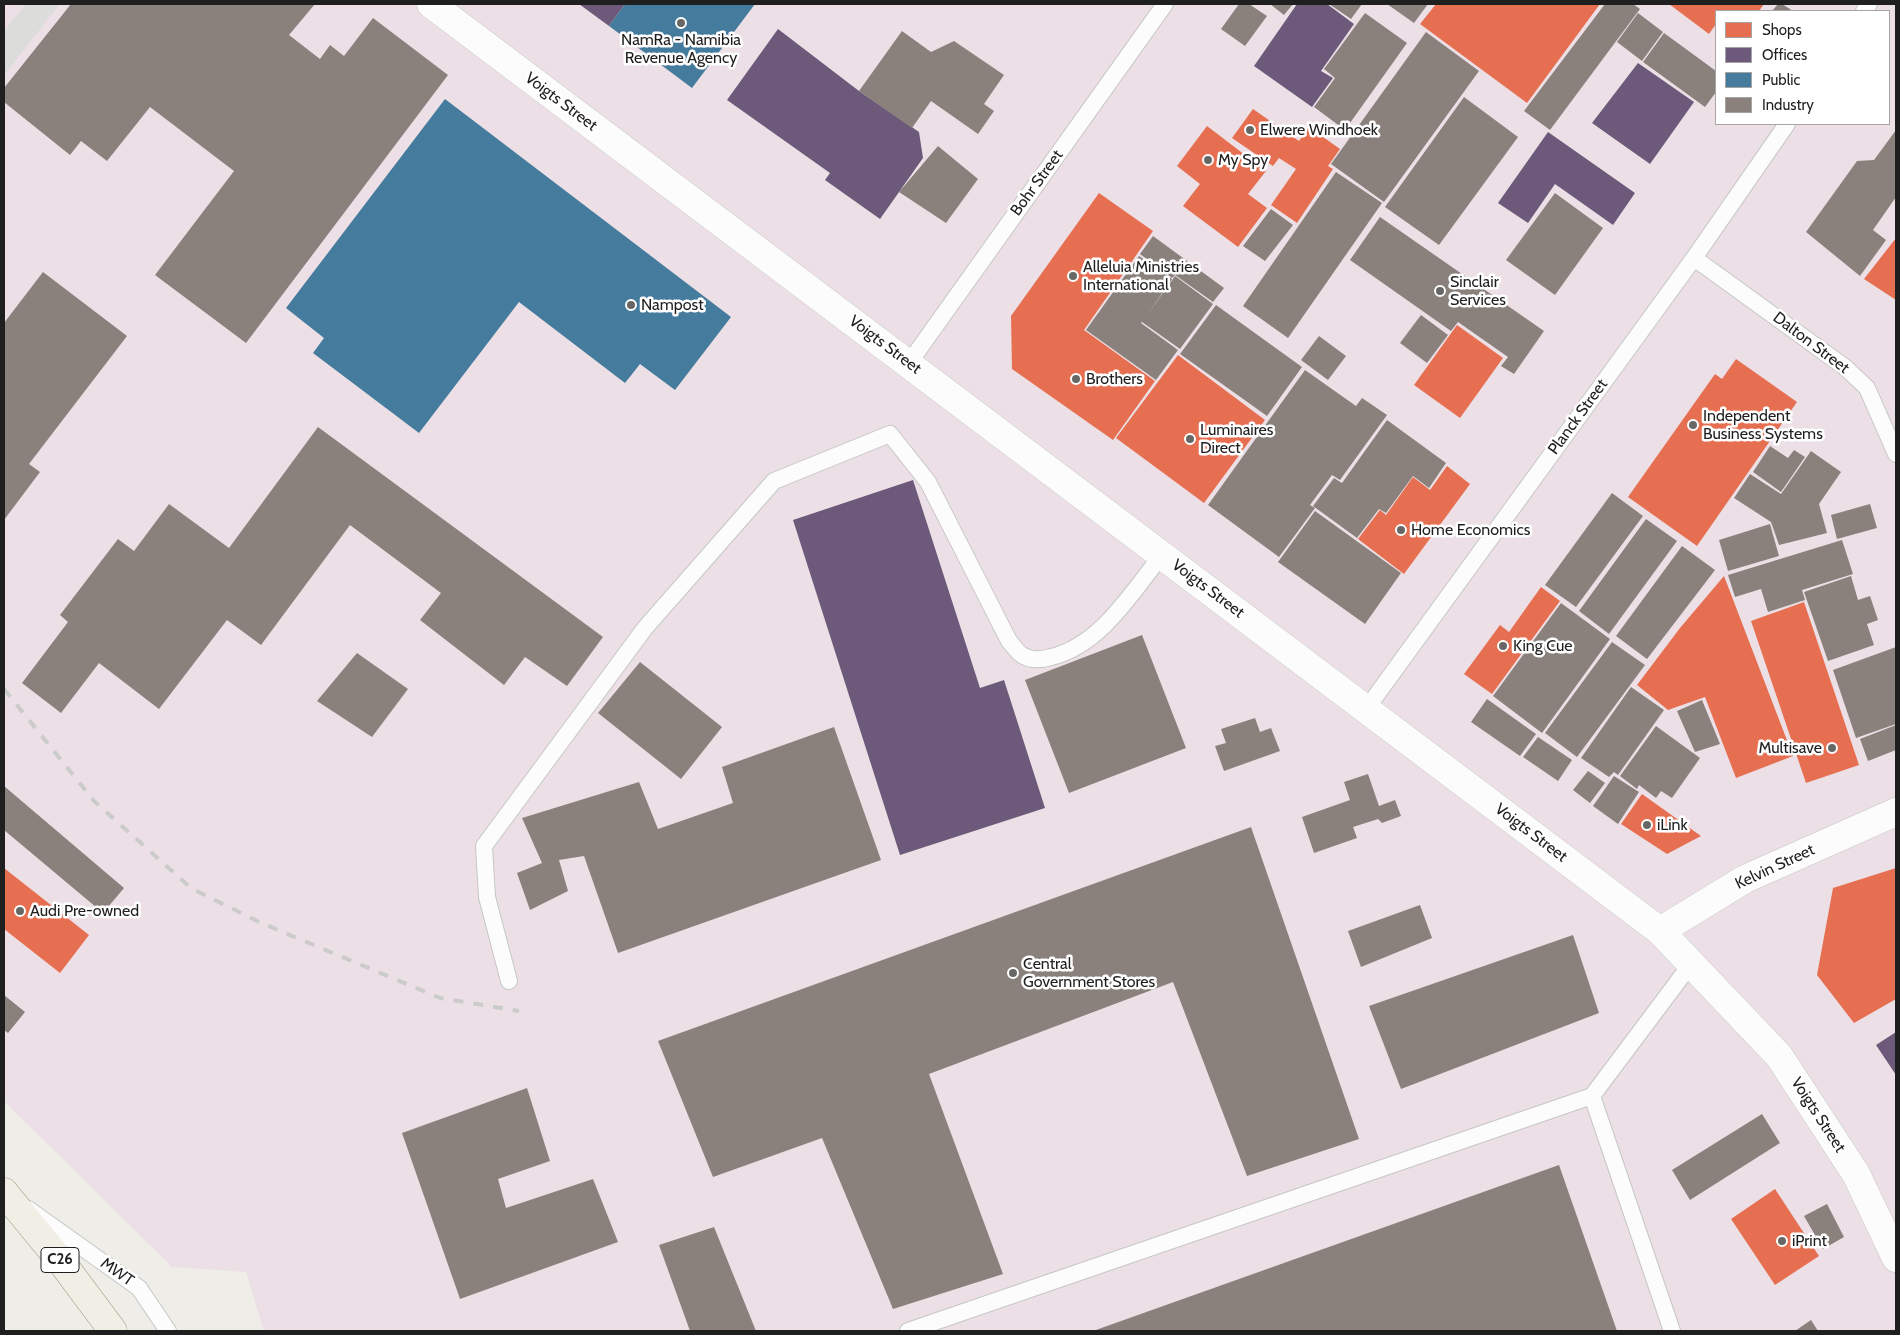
<!DOCTYPE html>
<style>
body{margin:0}
#map{position:relative;width:1900px;height:1335px;overflow:hidden;background:#eeede8;font-family:Cabin,sans-serif}
canvas{display:block}
.frame{position:absolute;inset:0;border:5px solid #1f1f1f;pointer-events:none}
.legend{position:absolute;left:1715px;top:10px;width:175px;height:115px;box-sizing:border-box;background:#fff;border:1px solid #a5a5a5;margin:0;padding:6px 9px;list-style:none;font-size:15px;color:#1f1f1f}
.legend li{display:flex;align-items:center;gap:10px;height:25px}
.legend b{width:25px;border:1px solid #a5a5a5}
</style>
<div id="map">
<canvas width="1900" height="1335"></canvas>
<div class="frame"></div>
<ul class="legend">
<li><b style="height:14px;background:#e76f51"></b>Shops</li>
<li><b style="height:14px;background:#6d597a"></b>Offices</li>
<li><b style="height:14px;background:#457b9d"></b>Public</li>
<li><b style="height:14px;background:#8a817c"></b>Industry</li>
</ul>
</div>
<script>
const context = document.querySelector('canvas').getContext('2d');
context.lineJoin = 'round';
function paint(path, color) {
  context.fillStyle = color;
  context.fill(path, 'evenodd');
}
function trace(path, color, width, dash) {
  context.strokeStyle = color;
  context.lineWidth = width;
  context.lineCap = dash ? 'butt' : 'round';
  context.setLineDash(dash || []);
  context.stroke(path);
}
function write(font, color, halo, rows, align = 'center') {
  context.font = font + ' Cabin,sans-serif';
  context.lineWidth = 5;
  context.setLineDash([]);
  context.textBaseline = 'middle';
  context.strokeStyle = halo;
  context.fillStyle = color;
  for (const [text, x, y, turn = 0] of rows) {
    context.save();
    context.translate(x, y);
    context.rotate((+turn || 0) * Math.PI / 180);
    context.textAlign = isNaN(turn) ? turn : align;
    if (halo) context.strokeText(text, 0, 0);
    context.fillText(text, 0, 0);
    context.restore();
  }
}
paint(new Path2D(`
 M4,4H1896V1331H264L246,1272L172,1267L4,1101ZM1716,11H1889V124H1716Z`), '#ece0e6');
paint(new Path2D(`
 M26,4H60L4,75V31Z`), '#dcdcda');
paint(new Path2D(`
 M1436,4H1600L1527,103L1420,24Z
 M1669,4H1764L1759,11H1716V24L1709,34Z
 M1253,109L1299,141L1309,127L1340,149L1328,166L1333,169L1297,223L1271,205L1296,169L1279,158L1273,166L1232,138Z
 M1207,126L1266,171L1248,194L1267,208L1238,247L1183,206L1200,184L1177,166Z
 M1099,193L1153,231L1084,330L1155,381L1113,440L1012,369L1011,316Z
 M1896,238V300L1864,279Z
 M1457,325L1503,358L1460,418L1414,385Z
 M1178,355L1265,420L1204,503L1116,438Z
 M1736,359L1797,402L1697,546L1628,497L1715,374L1722,379Z
 M1447,466L1470,484L1404,574L1358,539L1380,510L1386,515L1413,477L1430,490Z
 M1724,576L1793,756L1736,778L1705,697L1668,710L1637,685L1680,628Z
 M1541,587L1560,601L1492,694L1464,674L1500,625L1509,632Z
 M1804,602L1859,765L1806,783L1751,621Z
 M1642,794L1701,836L1667,854L1621,824Z
 M4,868L89,935L60,973L4,929Z
 M1896,868V999L1854,1023L1817,975L1833,888Z
 M1775,1189L1819,1256L1775,1285L1731,1219Z`), '#e76f51');
paint(new Path2D(`
 M579,4H625L609,26Z
 M1297,4H1327L1354,24L1321,71L1333,78L1312,107L1254,66Z
 M778,29L859,91L919,132L923,158L880,219L825,180L830,173L727,100Z
 M1638,63L1694,102L1650,164L1592,123Z
 M1548,132L1635,193L1613,225L1555,184L1528,223L1498,203Z
 M913,480L980,688L1004,680L1045,808L900,855L793,520Z
 M1896,1032V1075L1876,1045Z`), '#6d597a');
paint(new Path2D(`
 M625,4H755L692,88L609,26Z
 M445,99L731,317L675,390L640,364L625,383L519,302L419,433L313,353L324,338L286,308Z`), '#457b9d');
paint(new Path2D(`
 M71,4H315L289,35L320,59L330,45L344,56L373,18L448,75L246,343L155,275L234,171L150,107L107,161L81,141L70,155L4,102V88Z
 M1239,4H1249L1267,16L1245,46L1221,29Z
 M1270,4H1293L1284,15Z
 M1329,4H1362L1351,19Z
 M1387,4H1428L1414,23Z
 M1605,4H1633L1640,9L1550,130L1524,111Z
 M1778,4H1782L1793,11H1772Z
 M1365,13L1407,43L1345,130L1314,107L1335,78L1324,69Z
 M1638,13L1663,32L1642,61L1617,42Z
 M902,31L931,52L954,41L1004,75L984,104L994,111L978,134L931,101L912,128L859,91Z
 M1426,32L1479,71L1384,202L1331,164Z
 M1664,33L1716,71V92L1705,107L1643,62Z
 M1464,97L1518,137L1439,245L1385,207Z
 M1896,130V197L1873,230L1886,240L1860,276L1806,232L1857,161L1874,160Z
 M938,146L978,179L946,223L899,192Z
 M1336,172L1382,203L1288,338L1243,306Z
 M1555,193L1603,228L1555,295L1506,260Z
 M1271,209L1293,225L1265,261L1243,246Z
 M1380,217L1544,331L1514,374L1501,366L1508,357L1458,322L1451,331L1350,260Z
 M1153,236L1224,288L1213,302L1175,275L1172,278L1140,254Z
 M1139,256L1172,279L1147,315L1175,276L1213,304L1180,349L1142,322L1141,323L1178,350L1156,380L1086,330Z
 M43,272L127,336L29,464L40,472L4,520V323Z
 M1216,305L1302,367L1267,416L1180,354Z
 M1421,315L1448,335L1427,363L1400,343Z
 M1319,336L1346,356L1328,380L1301,360Z
 M1305,370L1356,406L1362,398L1387,415L1340,480L1332,475L1310,505L1315,508L1279,557L1208,505Z
 M1387,420L1446,463L1429,488L1413,476L1386,513L1379,509L1357,538L1313,506L1334,478L1342,483Z
 M318,427L603,637L567,686L525,657L504,685L420,620L441,593L350,525L261,645L227,620L159,709L99,663L61,713L22,683L68,622L60,615L118,539L134,551L169,504L229,548Z
 M1770,446L1788,458L1794,450L1805,457L1781,492L1753,472Z
 M1811,451L1841,472L1819,504L1827,533L1779,545L1771,522L1734,498L1750,474L1781,494Z
 M1612,493L1643,516L1576,607L1545,585Z
 M1870,504L1877,528L1837,539L1831,515Z
 M1315,511L1401,573L1365,624L1278,562Z
 M1646,519L1677,541L1609,634L1579,611Z
 M1770,524L1779,556L1728,571L1719,540Z
 M1842,540L1853,574L1802,590L1805,600L1768,612L1761,589L1735,597L1728,575Z
 M1682,546L1715,570L1647,659L1616,636Z
 M1851,576L1858,600L1870,596L1878,620L1867,624L1874,645L1828,661L1804,592Z
 M1561,603L1610,639L1542,733L1493,696Z
 M1142,635L1186,748L1069,793L1025,680Z
 M1612,642L1645,665L1577,757L1545,733Z
 M1896,647V724L1856,738L1833,670Z
 M357,653L408,689L372,737L317,701Z
 M640,662L722,727L681,779L598,713Z
 M1631,687L1664,710L1618,775L1614,772L1609,777L1581,758Z
 M1487,699L1536,734L1520,756L1471,722Z
 M1702,700L1720,744L1695,752L1677,711Z
 M1255,718L1260,732L1271,728L1280,751L1224,771L1215,746L1226,743L1221,729Z
 M1896,725V750L1868,761L1860,739Z
 M1656,726L1700,758L1672,798L1661,791L1656,798L1639,785L1637,789L1620,776Z
 M834,727L881,860L618,953L584,856L559,860L568,891L530,910L517,873L542,863L522,818L639,782L658,829L733,803L722,767Z
 M1538,737L1572,760L1558,781L1523,757Z
 M1588,771L1605,783L1590,803L1573,790Z
 M1368,774L1379,806L1395,800L1401,816L1382,823L1378,819L1353,827L1357,838L1314,853L1302,817L1350,800L1344,782Z
 M1614,776L1639,792L1618,824L1593,806Z
 M4,786L124,888L103,913L4,830Z
 M1251,827L1359,1139L1247,1176L1173,982L929,1074L1003,1274L893,1309L822,1138L713,1177L658,1041Z
 M1420,905L1432,938L1361,967L1348,931Z
 M1573,935L1599,1013L1401,1089L1369,1006Z
 M4,995L25,1012L8,1033L4,1030Z
 M527,1088L550,1161L498,1179L506,1208L593,1179L618,1242L460,1299L402,1133Z
 M1762,1114L1780,1143L1690,1200L1672,1170Z
 M1559,1165L1617,1331H1093Z
 M1827,1204L1844,1237L1823,1249L1804,1216Z
 M714,1227L756,1331H690L659,1245Z
 M1811,1320L1818,1331H1795Z`), '#8a817c');
const service = new Path2D(`
 M1864,11L1869,4
 M1694,258L1846,368L1867,388L1896,454
 M909,363L1165,4
 M1367,708L1694,258L1787,124
 M509,981L487,897L484,846L645,628L774,481L890,434L928,482L1009,641C1013,645 1017,652 1022,655C1031,661 1041,660 1051,657C1101,645 1131,593 1162,555
 M1592,1096L1672,1331
 M28,1209L139,1288L168,1331
 M908,1331L1592,1096L1691,964`);
const minor = new Path2D(`
 M431,4L1660,931L1779,1056L1856,1174L1896,1258
 M1660,931L1745,879L1896,812`);
const primary = new Path2D(`
 M4,1192L63,1264L113,1331`);
trace(service, '#c6c6c4', 18);
trace(minor, '#c6c6c4', 29);
trace(primary, '#a59f84', 29);
trace(service, '#fcfcfc', 16);
trace(minor, '#fcfcfc', 28);
trace(primary, '#f1eee5', 28);
trace(new Path2D(`
 M4,689L94,801L191,888L259,922L440,998L519,1011`), '#cbcbca', 4, [10, 10]);
for (const [x, y, r, color] of [
 [681,23,5,"#676765"],
 [1250,130,5,"#676765"],
 [1208,160,5,"#676765"],
 [1073,276,5,"#676765"],
 [1440,291,5,"#676765"],
 [631,305,5,"#676765"],
 [1076,379,5,"#676765"],
 [1693,425,5,"#676765"],
 [1190,439,5,"#676765"],
 [1401,530,5,"#676765"],
 [1503,646,5,"#676765"],
 [1832,748,5,"#676765"],
 [1647,825,5,"#676765"],
 [20,911,5,"#676765"],
 [1013,973,5,"#676765"],
 [1782,1241,5,"#676765"]
]) {
  const dot = new Path2D();
  dot.arc(x, y, r, 0, 2 * Math.PI);
  context.fillStyle = color;
  context.fill(dot);
  trace(dot, '#fff', 2);
}
for (const [x, y, w] of [
 [60,1260,38]
]) {
  const box = new Path2D();
  box.roundRect(x - w / 2, y - 12.5, w, 25, 4);
  context.fillStyle = '#fff';
  context.fill(box);
  trace(box, '#1f1f1f', 1);
}
write('bold 15px', '#1f1f1f', null, [
 ["C26",60,1260]
]);
write('16px', '#1f1f1f', '#fff', [
 ["NamRa - Namibia",681,40,"center"],
 ["Revenue Agency",681,58,"center"],
 ["Elwere Windhoek",1260,130],
 ["My Spy",1218,160],
 ["Alleluia Ministries",1083,267],
 ["International",1083,285],
 ["Sinclair",1450,282],
 ["Services",1450,300],
 ["Nampost",641,305],
 ["Brothers",1086,379],
 ["Independent",1703,416],
 ["Business Systems",1703,434],
 ["Luminaires",1200,430],
 ["Direct",1200,448],
 ["Home Economics",1411,530],
 ["King Cue",1513,646],
 ["Multisave",1822,748,"right"],
 ["iLink",1657,825],
 ["Audi Pre-owned",30,911],
 ["Central",1023,964],
 ["Government Stores",1023,982],
 ["iPrint",1792,1241]
], 'left');
write('16px', '#1f1f1f', '#fff', [
 ["Voigts Street",561,102,37],
 ["Bohr Street",1037,183,-54],
 ["Dalton Street",1811,343,37],
 ["Voigts Street",885,345,37],
 ["Planck Street",1578,417,-54],
 ["Voigts Street",1208,589,37],
 ["Voigts Street",1531,833,37],
 ["Kelvin Street",1775,867,-25],
 ["Voigts Street",1818,1115,57],
 ["MWT",117,1272,35]
]);
</script>
